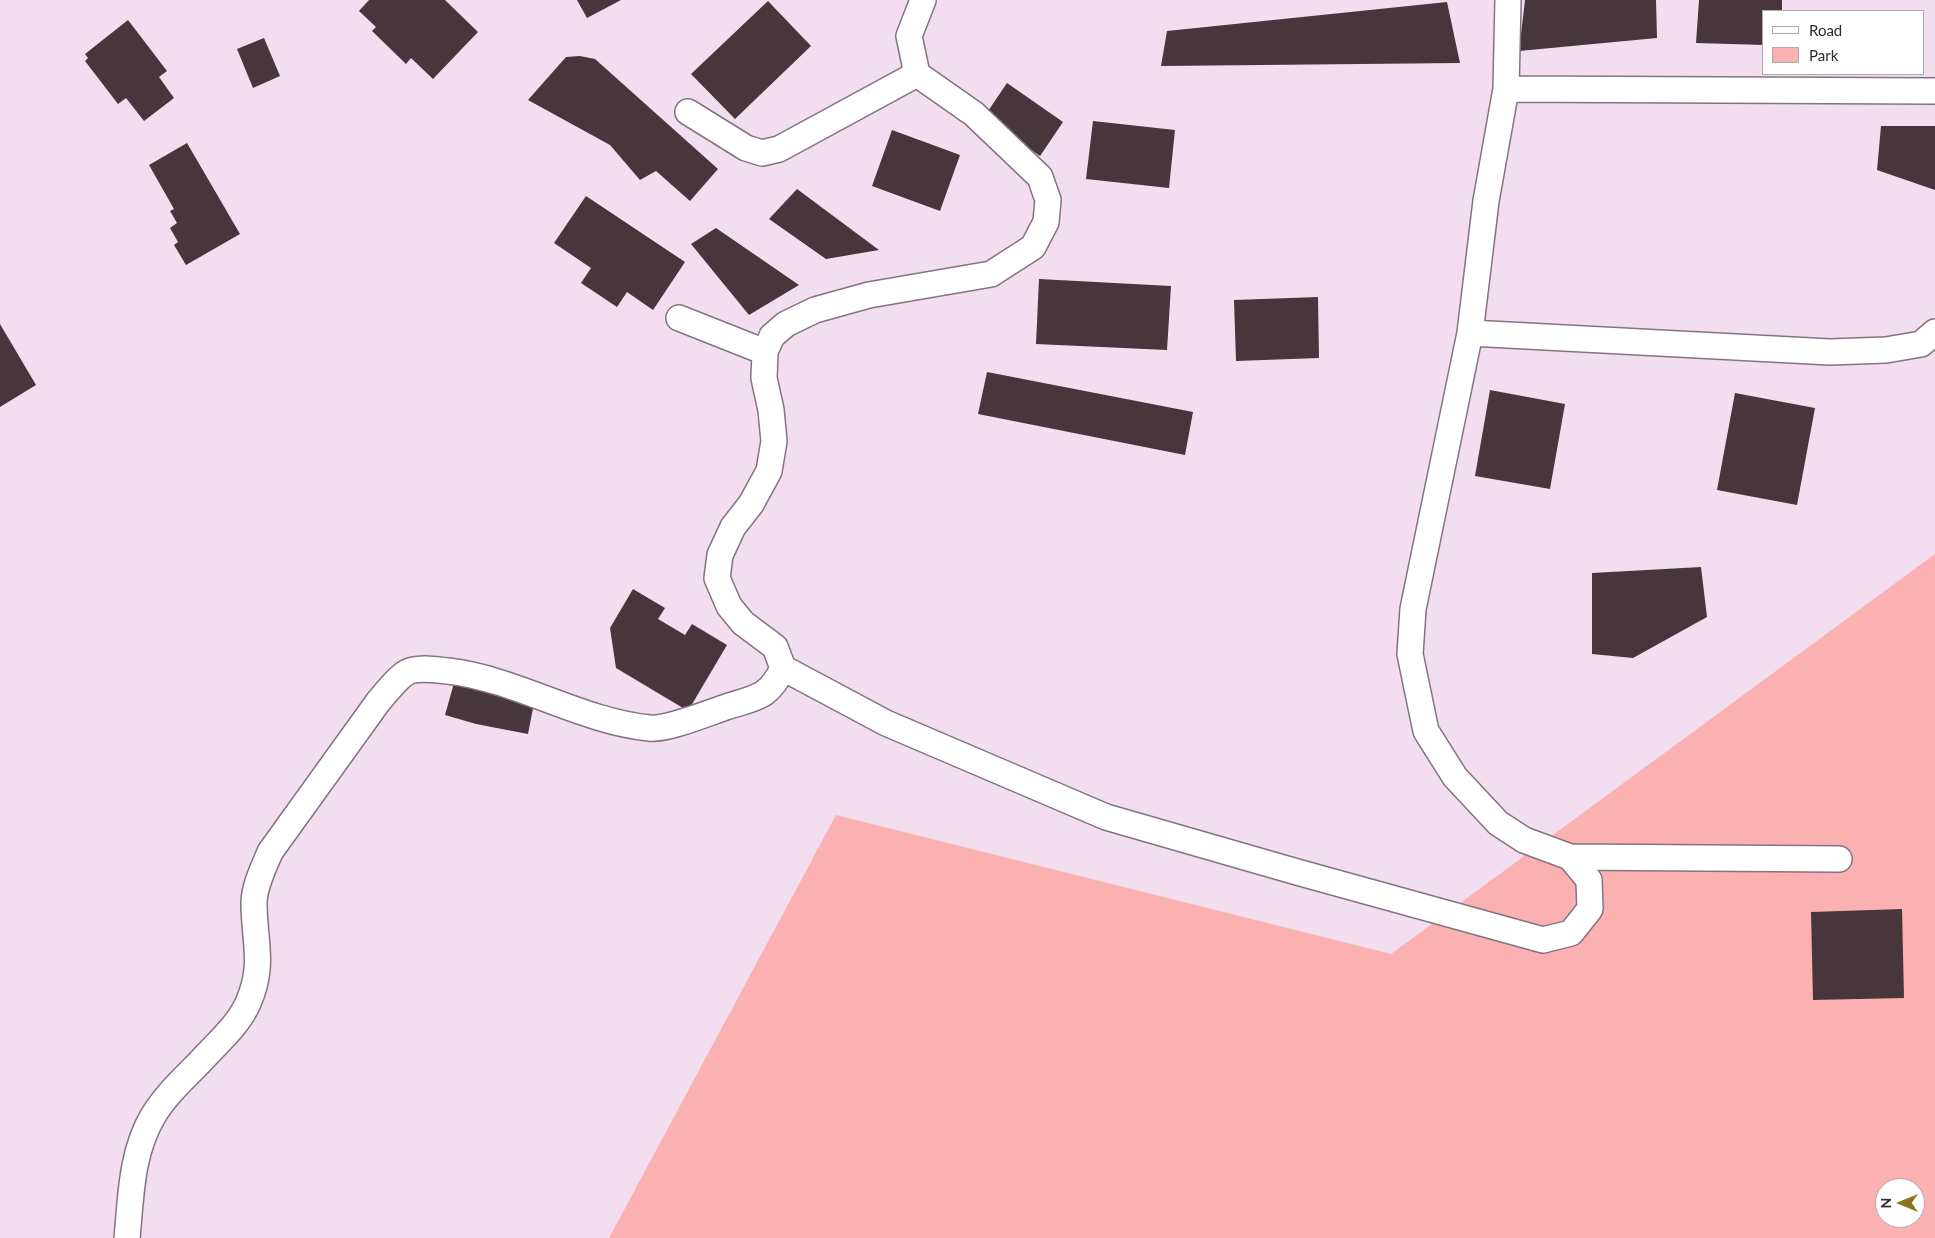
<!DOCTYPE html>
<style>
body{margin:0}
#map{position:relative;width:1935px;height:1238px;overflow:hidden;background:#f2deef;font-family:Lato,sans-serif}
canvas{display:block}
.legend{position:absolute;left:1762px;top:10px;width:162px;height:65px;box-sizing:border-box;background:#fff;border:1px solid #adaaad;margin:0;padding:6px 9px;list-style:none;font-size:15px;color:#322a31}
.legend li{display:flex;align-items:center;gap:10px;height:25px}
.legend b{width:25px;border:1px solid #adaaad}
.north{position:absolute;left:1875px;top:1178px;width:50px;height:50px;box-sizing:border-box;background:#fff;border:1px solid #adaaad;border-radius:50%;rotate:270deg;font-size:14px;font-weight:700;line-height:20px;text-align:center;color:#322a31}
.north::after{content:'';display:block;margin:auto;width:18px;height:22px;background:#907419;clip-path:polygon(50% 0,100% 100%,50% 72%,0 100%)}
</style>
<div id="map">
<canvas width="1935" height="1238"></canvas>
<ul class="legend">
<li><b style="height:6px;background:#fff"></b>Road</li>
<li><b style="height:14px;background:#fbb1b2"></b>Park</li>
</ul>
<div class="north">N</div>
</div>
<script>
const context = document.querySelector('canvas').getContext('2d');
context.lineJoin = 'round';
function paint(path, color) {
  context.fillStyle = color;
  context.fill(path, 'evenodd');
}
function trace(path, color, width, dash) {
  context.strokeStyle = color;
  context.lineWidth = width;
  context.lineCap = dash ? 'butt' : 'round';
  context.setLineDash(dash || []);
  context.stroke(path);
}
paint(new Path2D(`
 M1935,554V1238H609L836,815L1391,954ZM1885,1188H1915V1218H1885Z`), '#fbb1b2');
paint(new Path2D(`
 M369,0H445L478,32L433,79L411,58L406,64L372,31L376,27L359,11Z
 M577,0H621L587,18Z
 M1525,0H1656L1657,38L1519,51Z
 M1699,0H1782V11H1764V45L1696,43Z
 M768,1L811,46L735,119L691,74Z
 M1447,2L1460,63L1161,66L1167,31Z
 M128,20L167,71L159,77L174,98L144,121L126,98L118,104L85,61L88,58L85,54Z
 M264,38L280,76L253,88L237,49Z
 M580,56L595,59L718,169L690,201L656,171L640,180L610,145L528,100L566,57Z
 M1007,83L1063,122L1040,156L984,117Z
 M1093,121L1175,130L1169,188L1086,179Z
 M1881,126H1935V190L1877,170Z
 M892,130L960,155L940,211L872,186Z
 M187,143L240,234L186,265L174,245L178,242L170,228L177,223L170,211L174,209L149,165Z
 M797,189L879,250L826,259L769,219Z
 M586,196L685,262L653,310L627,292L617,307L581,283L591,268L554,243Z
 M716,228L799,285L749,315L691,244Z
 M1039,279L1171,286L1167,350L1036,344Z
 M1318,297L1319,358L1236,361L1234,300Z
 M0,324L36,385L0,407Z
 M987,372L1193,412L1185,455L978,414Z
 M1490,390L1565,404L1550,489L1475,476Z
 M1735,393L1815,408L1797,505L1717,490Z
 M1701,567L1707,617L1633,658L1592,654V573Z
 M633,589L665,608L658,619L685,635L692,624L727,645L688,711L616,668L610,628Z
 M454,683L534,703L528,734L476,724L445,715Z
 M1902,909L1904,998L1813,1000L1811,912Z`), '#49353c');
const street = new Path2D(`
 M923,0L909,36L917,74L974,114L1040,177L1048,200L1046,222L1033,247L991,274L869,295L815,310L786,324L772,336L765,352L764,378L771,410L774,441L769,471L751,504L733,527L720,555L717,578L729,606L743,623L775,647L783,668L886,723L1106,817L1297,872L1543,940L1571,933L1590,909L1589,880L1570,857L1524,840L1498,823L1455,777L1426,731L1410,654L1413,609L1470,333L1486,201L1506,89L1508,0
 M1506,89L1935,91
 M688,112L746,148L762,153L779,149L917,74
 M679,318L765,352
 M1470,333L1830,352L1886,350L1921,344L1935,332
 M1570,857L1839,859
 M127,1238C131,1197 131,1153 153,1116C165,1096 183,1079 200,1062C216,1044 238,1026 248,1003C265,965 254,941 254,903C254,886 264,867 270,852L378,702C385,694 400,674 410,671C422,667 437,670 448,671C517,679 580,721 649,728C667,730 708,713 726,707C756,697 768,699 783,668`);
trace(street, '#847382', 28);
trace(street, '#fff', 25);
</script>
